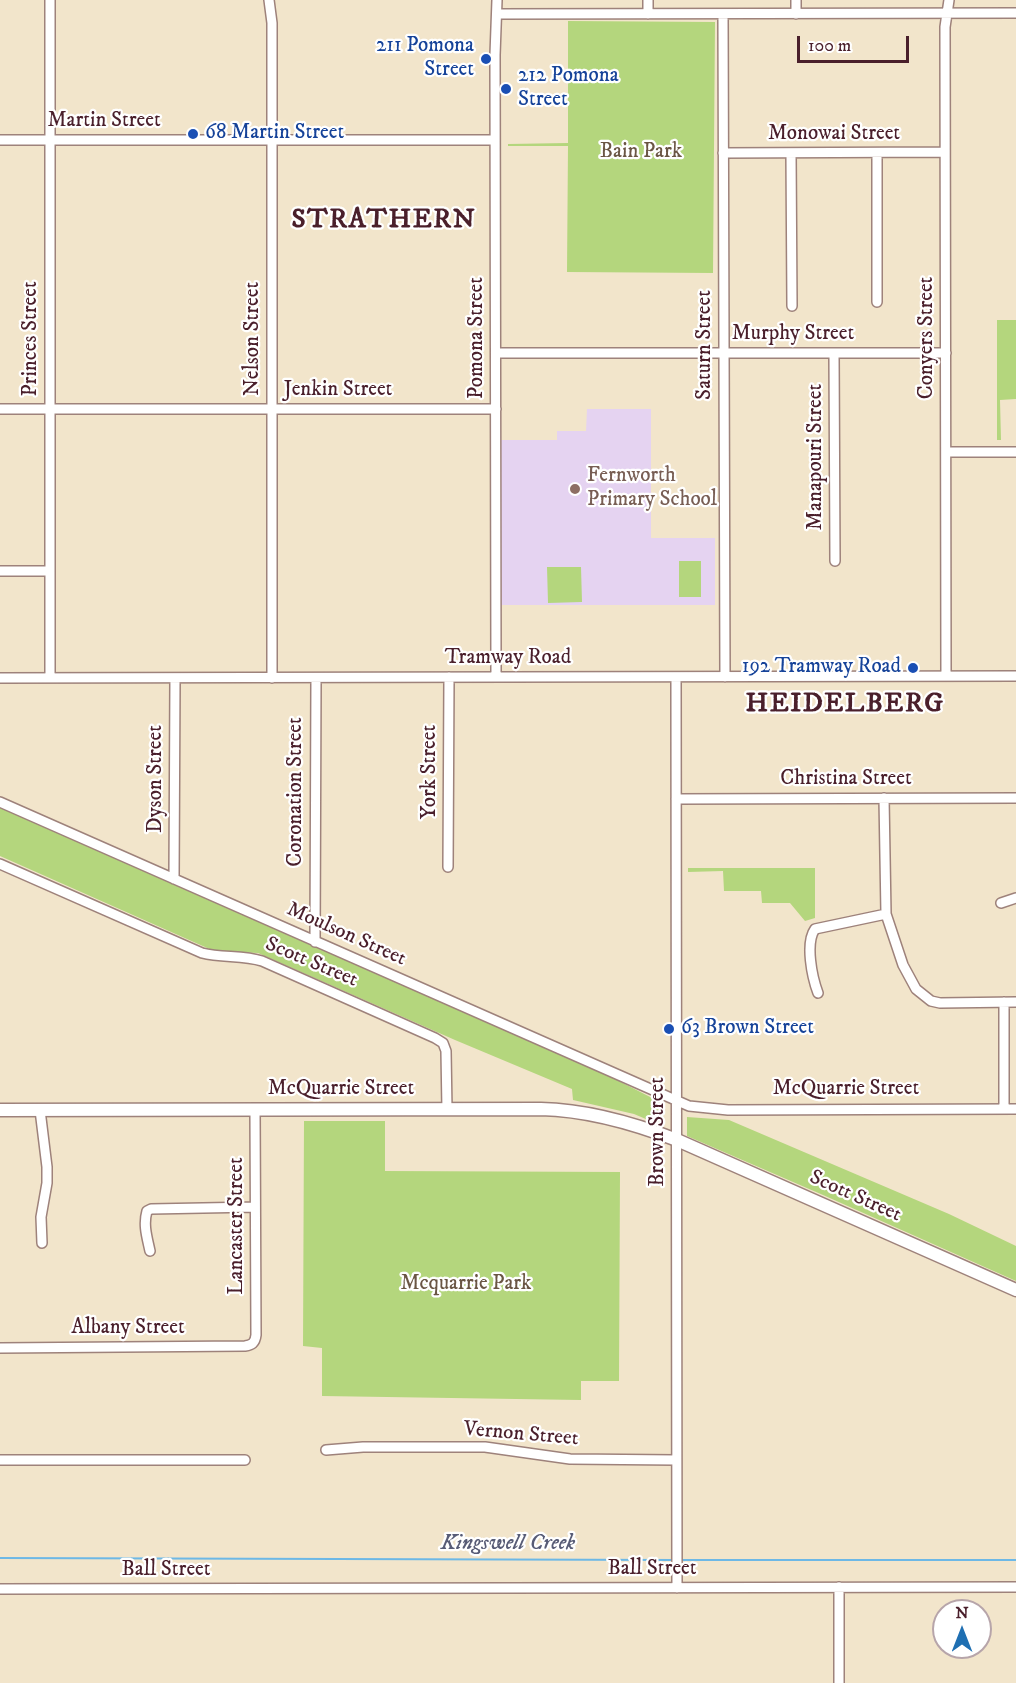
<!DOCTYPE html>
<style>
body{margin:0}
#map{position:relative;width:1016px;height:1683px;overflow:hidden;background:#f2e5cb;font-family:"IM FELL DW Pica",serif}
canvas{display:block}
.north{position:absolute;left:932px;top:1599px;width:60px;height:60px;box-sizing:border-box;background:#fff;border:2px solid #b7a5aa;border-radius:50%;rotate:0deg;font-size:16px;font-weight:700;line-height:24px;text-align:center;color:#4a1f2b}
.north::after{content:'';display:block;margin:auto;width:21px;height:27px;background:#1f6fb2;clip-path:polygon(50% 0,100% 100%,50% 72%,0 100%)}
.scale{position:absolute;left:797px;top:36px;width:112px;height:27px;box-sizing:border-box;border:3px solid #4a1f2b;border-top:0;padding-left:8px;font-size:18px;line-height:21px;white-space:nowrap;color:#4a1f2b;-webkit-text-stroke:4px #fff;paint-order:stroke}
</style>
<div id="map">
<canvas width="1016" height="1683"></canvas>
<div class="north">N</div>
<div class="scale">100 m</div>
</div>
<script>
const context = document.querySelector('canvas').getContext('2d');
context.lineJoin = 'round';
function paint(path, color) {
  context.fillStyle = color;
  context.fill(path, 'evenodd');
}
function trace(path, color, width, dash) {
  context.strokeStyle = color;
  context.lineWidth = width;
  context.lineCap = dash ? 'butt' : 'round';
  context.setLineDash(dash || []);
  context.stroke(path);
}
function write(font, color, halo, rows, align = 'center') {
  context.font = font + ' "IM FELL DW Pica",serif';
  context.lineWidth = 4.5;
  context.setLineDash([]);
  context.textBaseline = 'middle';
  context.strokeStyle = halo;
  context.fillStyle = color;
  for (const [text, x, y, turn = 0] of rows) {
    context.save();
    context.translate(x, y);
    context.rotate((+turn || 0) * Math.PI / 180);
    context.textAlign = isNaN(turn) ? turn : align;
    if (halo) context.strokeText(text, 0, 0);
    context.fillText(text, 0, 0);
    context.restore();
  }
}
paint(new Path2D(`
 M587,409H651V538H715V605H499V440H557V431H586Z`), '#e5d3f1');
paint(new Path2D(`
 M568,21L715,22L713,273L567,272L568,146H508V144L568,143Z
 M997,320H1016V399L1000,400L1001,440H997Z
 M679,561H701V597H679Z
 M547,567H581L582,602L548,603Z
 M0,807L607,1075L660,1102V1125L634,1114L573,1100L572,1089L455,1040L258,953L214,951L0,856Z
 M688,868H815V918L805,921L790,903H762L761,891H724L723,871L688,872Z
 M687,1117L729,1120L949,1214L1016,1246V1281L823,1195L687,1136Z
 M304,1121H385V1171L620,1172L619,1381H581V1400L322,1396V1348L303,1346Z`), '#b4d67d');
trace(new Path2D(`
 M0,1558L674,1560
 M680,1560H1016`), '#6db8e6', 2);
const minor = new Path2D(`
 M50,0V678
 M269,0L272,23V678
 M648,0V14
 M796,0V14
 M497,14L1016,13
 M723,14L725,677
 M0,140H495
 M723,153L945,152
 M791,153L792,306
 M877,153V302
 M496,353H946
 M834,353L835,561
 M0,409H496
 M946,452H1016
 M0,571H50
 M946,676L945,27L949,0
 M496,677L495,55L497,0
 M676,677L677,1588
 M0,678L1016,676
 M884,798L886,914L903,965L916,989L931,1001L940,1003L1016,1002
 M676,799L1016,798
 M0,802L689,1106L728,1110L1016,1109
 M0,864L202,953C222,958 243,955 262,961L435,1038L443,1043L446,1051L447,1110
 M448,867L449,677
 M174,879L175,678
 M1001,903L1016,898
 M315,942L316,678
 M818,993C812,977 805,943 815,929L886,914
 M1004,1002V1109
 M40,1110L47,1167V1183L41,1217L42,1243
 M150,1251C147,1237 143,1225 147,1211L151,1209L255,1207
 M0,1348L245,1346C252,1345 255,1343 256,1335L255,1110
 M326,1450L363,1447H485L570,1459L676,1460
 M0,1460H245
 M839,1587V1683
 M0,1589L1016,1587`);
const major = new Path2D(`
 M0,1110L541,1109C588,1110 633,1123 677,1140L1016,1290`);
trace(minor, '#9e827b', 12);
trace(major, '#9e827b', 15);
trace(minor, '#fff', 9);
trace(major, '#fff', 12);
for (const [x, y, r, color] of [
 [486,59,6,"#1a4fb4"],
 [506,89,6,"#1a4fb4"],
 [193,134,6,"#1a4fb4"],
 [575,489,6,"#8d6e63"],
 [913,668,6,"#1a4fb4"],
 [669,1029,6,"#1a4fb4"]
]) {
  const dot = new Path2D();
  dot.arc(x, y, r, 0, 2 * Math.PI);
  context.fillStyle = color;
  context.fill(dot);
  trace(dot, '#fff', 2);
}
write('21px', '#164399', '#fff', [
 ["211 Pomona",474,47,"right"],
 ["Street",474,71,"right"],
 ["212 Pomona",518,77],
 ["Street",518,101],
 ["68 Martin Street",205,134],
 ["192 Tramway Road",901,668,"right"],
 ["63 Brown Street",681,1029]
], 'left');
write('21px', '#4a1f2b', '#fff', [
 ["Martin Street",104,122],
 ["Monowai Street",834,135],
 ["Murphy Street",793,335],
 ["Pomona Street",478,338,-90],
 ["Conyers Street",928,338,-90],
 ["Princes Street",32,339,-90],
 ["Nelson Street",254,339,-90],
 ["Saturn Street",706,345,-90],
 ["Jenkin Street",338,391],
 ["Manapouri Street",817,457,-90],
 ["Tramway Road",508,659],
 ["York Street",431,772,-90],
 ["Dyson Street",157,779,-90],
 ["Christina Street",846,780],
 ["Coronation Street",297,792,-90],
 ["Moulson Street",346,935,24],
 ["Scott Street",311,963,23],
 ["McQuarrie Street",341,1090],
 ["McQuarrie Street",846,1090],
 ["Brown Street",659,1132,-90],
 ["Scott Street",855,1197,24],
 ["Lancaster Street",238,1226,-90],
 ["Albany Street",128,1329],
 ["Vernon Street",521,1435,5],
 ["Ball Street",652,1570],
 ["Ball Street",166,1571]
]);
write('21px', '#6a5644', '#fff', [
 ["Bain Park",641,153],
 ["Mcquarrie Park",466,1285]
]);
write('21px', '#785e54', '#fff', [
 ["Fernworth",587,477],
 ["Primary School",587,501]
], 'left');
write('italic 22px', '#585c76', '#fff', [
 ["Kingswell Creek",508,1544]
]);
context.letterSpacing = '1.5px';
write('bold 27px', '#4a1f2b', '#fff', [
 ["STRATHERN",384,221],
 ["HEIDELBERG",845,705]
]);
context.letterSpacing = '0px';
</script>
